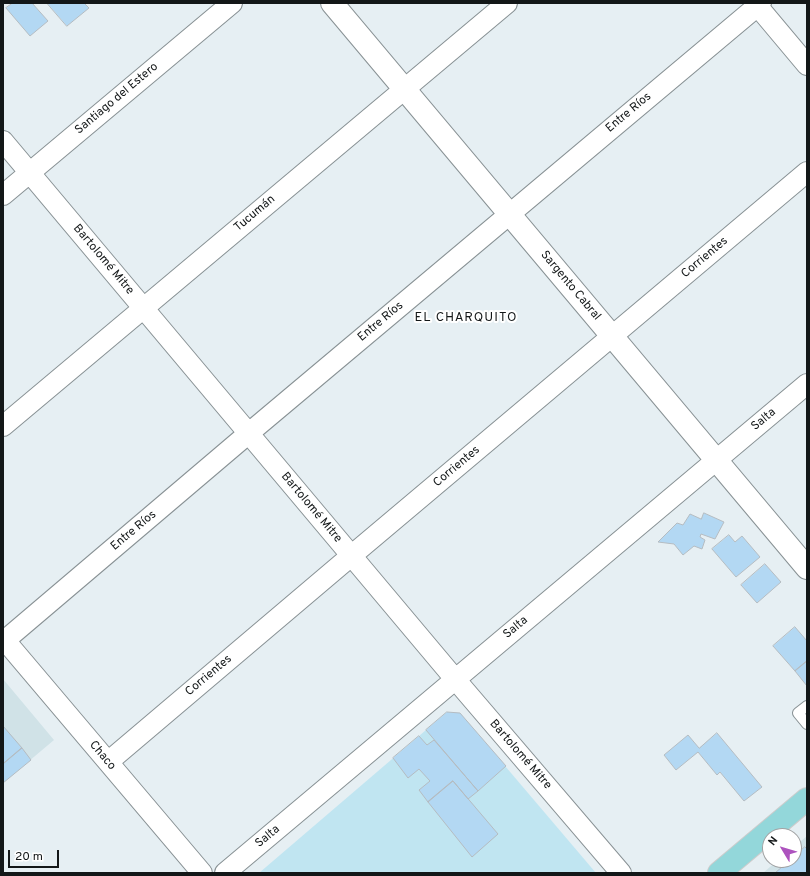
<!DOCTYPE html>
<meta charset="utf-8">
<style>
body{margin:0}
#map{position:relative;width:810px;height:876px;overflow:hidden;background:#e6eff3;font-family:Overpass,sans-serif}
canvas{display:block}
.frame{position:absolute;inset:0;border:4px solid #131718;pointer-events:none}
.north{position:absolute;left:762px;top:828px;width:40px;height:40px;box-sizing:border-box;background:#fff;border:1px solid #a1a2a3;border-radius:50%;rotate:308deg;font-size:11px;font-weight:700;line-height:16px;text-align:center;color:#131718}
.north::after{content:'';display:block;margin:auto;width:14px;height:18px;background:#ad53be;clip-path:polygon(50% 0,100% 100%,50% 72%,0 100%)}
.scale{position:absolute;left:8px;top:850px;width:51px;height:18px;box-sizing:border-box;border:2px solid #131718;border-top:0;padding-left:5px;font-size:12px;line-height:14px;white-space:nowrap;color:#131718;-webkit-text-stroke:3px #fff;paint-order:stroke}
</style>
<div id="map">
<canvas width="810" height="876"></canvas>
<div class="frame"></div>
<div class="north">N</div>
<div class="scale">20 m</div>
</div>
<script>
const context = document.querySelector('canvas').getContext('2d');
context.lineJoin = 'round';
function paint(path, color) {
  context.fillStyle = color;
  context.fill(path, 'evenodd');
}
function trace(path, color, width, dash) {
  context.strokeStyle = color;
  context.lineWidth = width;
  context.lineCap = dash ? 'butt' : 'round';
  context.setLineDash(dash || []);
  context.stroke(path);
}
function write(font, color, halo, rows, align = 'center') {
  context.font = font + ' Overpass,sans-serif';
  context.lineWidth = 4;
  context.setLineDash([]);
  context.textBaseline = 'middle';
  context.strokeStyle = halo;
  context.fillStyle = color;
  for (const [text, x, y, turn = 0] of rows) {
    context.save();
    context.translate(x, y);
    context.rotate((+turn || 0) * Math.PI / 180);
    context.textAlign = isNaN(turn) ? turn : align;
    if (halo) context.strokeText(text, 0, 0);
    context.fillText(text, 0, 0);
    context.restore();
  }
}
paint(new Path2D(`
 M3,679L54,740L3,783Z
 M807,836V873H763L778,860H794V847Z`), '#d0e2e7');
paint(new Path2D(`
 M447,712L460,713L596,873H259Z`), '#c0e5f1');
const building = new Path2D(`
 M13,3H32L48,21L30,36L6,8Z
 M47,3H84L89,8L67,26Z
 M704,513L724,522L715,539L701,534L700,537L705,540L702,549L694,546L683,555L674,544L658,542L677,523L683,525L690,514L701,519Z
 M729,535L735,542L742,536L760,557L736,577L712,549Z
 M765,564L781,582L757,603L741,585Z
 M795,627L807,641V661L795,671L773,646Z
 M807,661V686L795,671Z
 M447,712L460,713L506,766L478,791L426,730Z
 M3,726L22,748L3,764Z
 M717,733L762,787L744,801L720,772L717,775L698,752L676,770L664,755L688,735L699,748Z
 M419,736L427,745L434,740L478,791L468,799L453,781L428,802L419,790L430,781L419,769L408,778L393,758Z
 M22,748L31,760L3,783V764Z
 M453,781L498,834L472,857L428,802Z
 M805,847L807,849V873H775L790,860H794V857Z`);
paint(building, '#b3d8f3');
trace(building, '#b5bcc1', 1);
const service = new Path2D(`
 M807,706L798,713L807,724`);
const minor = new Path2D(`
 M755,3L807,65
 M3,141L455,679L621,873
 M3,195L232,3
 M3,426L507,3
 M3,638L202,873
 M3,642L249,433L761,3
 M108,762L351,556L807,172
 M225,873L807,384`);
const secondary = new Path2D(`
 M332,3L807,568`);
const primary = new Path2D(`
 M719,873L807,799`);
trace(service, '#889194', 12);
trace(minor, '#889194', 22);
trace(secondary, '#889194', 24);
trace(primary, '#cbcccc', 24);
trace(service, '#fff', 10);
trace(minor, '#fff', 20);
trace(secondary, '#fff', 22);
trace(primary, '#93d7da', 22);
write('12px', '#131718', '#fff', [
 ["Santiago del Estero",117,99,-40],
 ["Entre Ríos",629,113,-40],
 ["Tucumán",255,214,-40],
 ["Corrientes",705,258,-40],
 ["Bartolomé Mitre",103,260,50],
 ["Sargento Cabral",570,286,50],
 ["Entre Ríos",381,322,-40],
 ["Salta",764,420,-40],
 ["Corrientes",457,467,-40],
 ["Bartolomé Mitre",311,508,50],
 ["Entre Ríos",134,531,-40],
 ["Salta",516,628,-40],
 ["Corrientes",209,676,-40],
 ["Bartolomé Mitre",520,755,49],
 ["Chaco",102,756,50],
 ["Salta",268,837,-40]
]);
context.letterSpacing = '1px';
write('13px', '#131718', '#fff', [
 ["EL CHARQUITO",466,318]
]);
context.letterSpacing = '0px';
</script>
